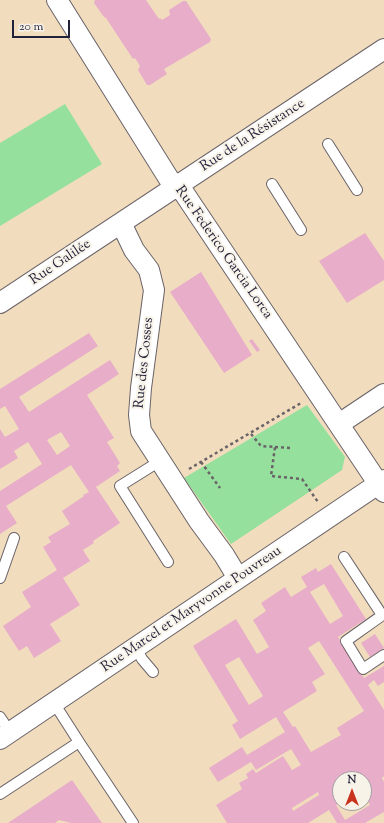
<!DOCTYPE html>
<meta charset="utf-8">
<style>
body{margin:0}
#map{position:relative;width:384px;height:823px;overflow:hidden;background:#f1ddbd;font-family:"Sorts Mill Goudy",serif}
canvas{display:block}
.north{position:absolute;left:332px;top:771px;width:40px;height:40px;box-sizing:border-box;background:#f7f3e8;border:1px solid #a29fa3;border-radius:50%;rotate:0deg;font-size:11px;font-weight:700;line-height:16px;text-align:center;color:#22223b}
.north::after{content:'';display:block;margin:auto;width:14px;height:18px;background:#c8321e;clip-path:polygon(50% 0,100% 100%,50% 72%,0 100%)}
.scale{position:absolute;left:12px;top:20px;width:58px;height:18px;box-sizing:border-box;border:2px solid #22223b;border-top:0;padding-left:5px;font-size:12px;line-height:14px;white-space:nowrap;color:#22223b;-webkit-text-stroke:3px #f7f3e8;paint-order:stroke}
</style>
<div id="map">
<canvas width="384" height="823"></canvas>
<div class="north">N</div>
<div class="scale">20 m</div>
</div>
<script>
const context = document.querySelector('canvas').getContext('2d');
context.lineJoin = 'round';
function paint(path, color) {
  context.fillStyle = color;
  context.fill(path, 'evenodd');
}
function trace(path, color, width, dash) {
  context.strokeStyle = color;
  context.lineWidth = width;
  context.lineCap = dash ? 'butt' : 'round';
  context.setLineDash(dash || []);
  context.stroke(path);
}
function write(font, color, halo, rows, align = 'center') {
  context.font = font + ' "Sorts Mill Goudy",serif';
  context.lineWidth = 4;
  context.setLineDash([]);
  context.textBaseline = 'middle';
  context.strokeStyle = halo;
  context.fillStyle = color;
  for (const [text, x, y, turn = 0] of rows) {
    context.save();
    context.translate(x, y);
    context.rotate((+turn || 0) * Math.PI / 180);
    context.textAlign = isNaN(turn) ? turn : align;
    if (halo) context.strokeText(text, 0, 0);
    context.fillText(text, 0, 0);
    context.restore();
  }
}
paint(new Path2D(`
 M65,104L102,164L0,226V143Z
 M307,405L345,457L342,470L231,544L184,478Z`), '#94e09c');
paint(new Path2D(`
 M95,0H146L159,19L160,18L162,20L170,15L169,10L183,1H186L211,39L210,42L164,69L167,74L150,85H147L138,70L140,66L135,58L133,59L106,18L104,17L94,3Z
 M365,233L384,261V280L347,303L319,261Z
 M201,272L252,355L224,373L170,292Z
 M89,333L98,346L19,397L29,412L110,360L119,374L87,395L114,438L107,442L120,463L117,466L120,471L96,487L120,523L93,541L94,543L83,550L90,561L63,578L80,605L50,624L61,641L34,658L27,646L19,651L3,626L31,607L22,592L57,570L43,547L51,542L48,537L70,524L62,511L84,496L83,495L89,492L71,465L6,506L17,523L0,534V491L42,464L28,442L14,451L18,458L0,469V429L5,437L19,429L5,406L0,409V389ZM61,432L70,446L57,455L47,440Z
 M252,339L260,350L257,352L249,341Z
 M331,564L366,619L338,637L364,678L384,666V682L378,686L374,680L368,685L384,710V776L382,778L384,782V812L365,823H337L329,810L308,823H227L216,805L242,789L239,783L248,778L246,774L253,769L256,773L283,756L292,770L301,765L291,749L256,770L251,762L218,782L209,768L242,747L247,755L285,732L276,717L240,739L232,725L238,721L193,646L236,619L257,654L269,647L253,620L266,611L261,603L285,587L291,597L307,587L301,577L316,568L318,572ZM324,584L343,616L330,624L310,592ZM319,641L364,711L337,728L341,735L311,752L295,726L293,727L283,712L317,691L312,682L325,674L308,648ZM239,657L263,696L249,705L225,665ZM340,779H364V795L370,805L345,820L336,805L340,803ZM318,792L319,795L293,811L292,808Z
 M375,634L384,648L370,657L361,643Z
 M72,780L102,823H71L59,820L55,823H8Z`), '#e8adc9');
const lane = new Path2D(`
 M328,144L357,190
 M272,184L301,230
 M160,461L120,486L168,562
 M344,557L382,615
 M0,578L14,538
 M384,614L346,641L363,669L384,655
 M136,648L142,659L153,672
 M0,717L10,732
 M79,742L133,823
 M0,794L79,742L54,703`);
const street = new Path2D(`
 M57,0L169,179L184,193L196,211L384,492
 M121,223L134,250L149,270L154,290L141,388L139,415L141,431L199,521L224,555L238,578
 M0,303L384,49
 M339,424L384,394
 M0,739L384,480`);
trace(lane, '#6a6368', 12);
trace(street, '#6a6368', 22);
trace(new Path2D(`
 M251,434L261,446L275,447L271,476L302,479L318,502
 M275,447L291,448
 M201,462L220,488
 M189,469L301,403`), '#6a6368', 2.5, [3, 3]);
trace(lane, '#fff', 10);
trace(street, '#fff', 20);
write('14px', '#22223b', '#f7f3e8', [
 ["Rue de la Résistance",253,136,-33],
 ["Rue Federico Garcia Lorca",223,253,55],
 ["Rue Galilée",61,263,-34],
 ["Rue des Cosses",145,363,-84],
 ["Rue Marcel et Maryvonne Pouvreau",192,610,-34]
]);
</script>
